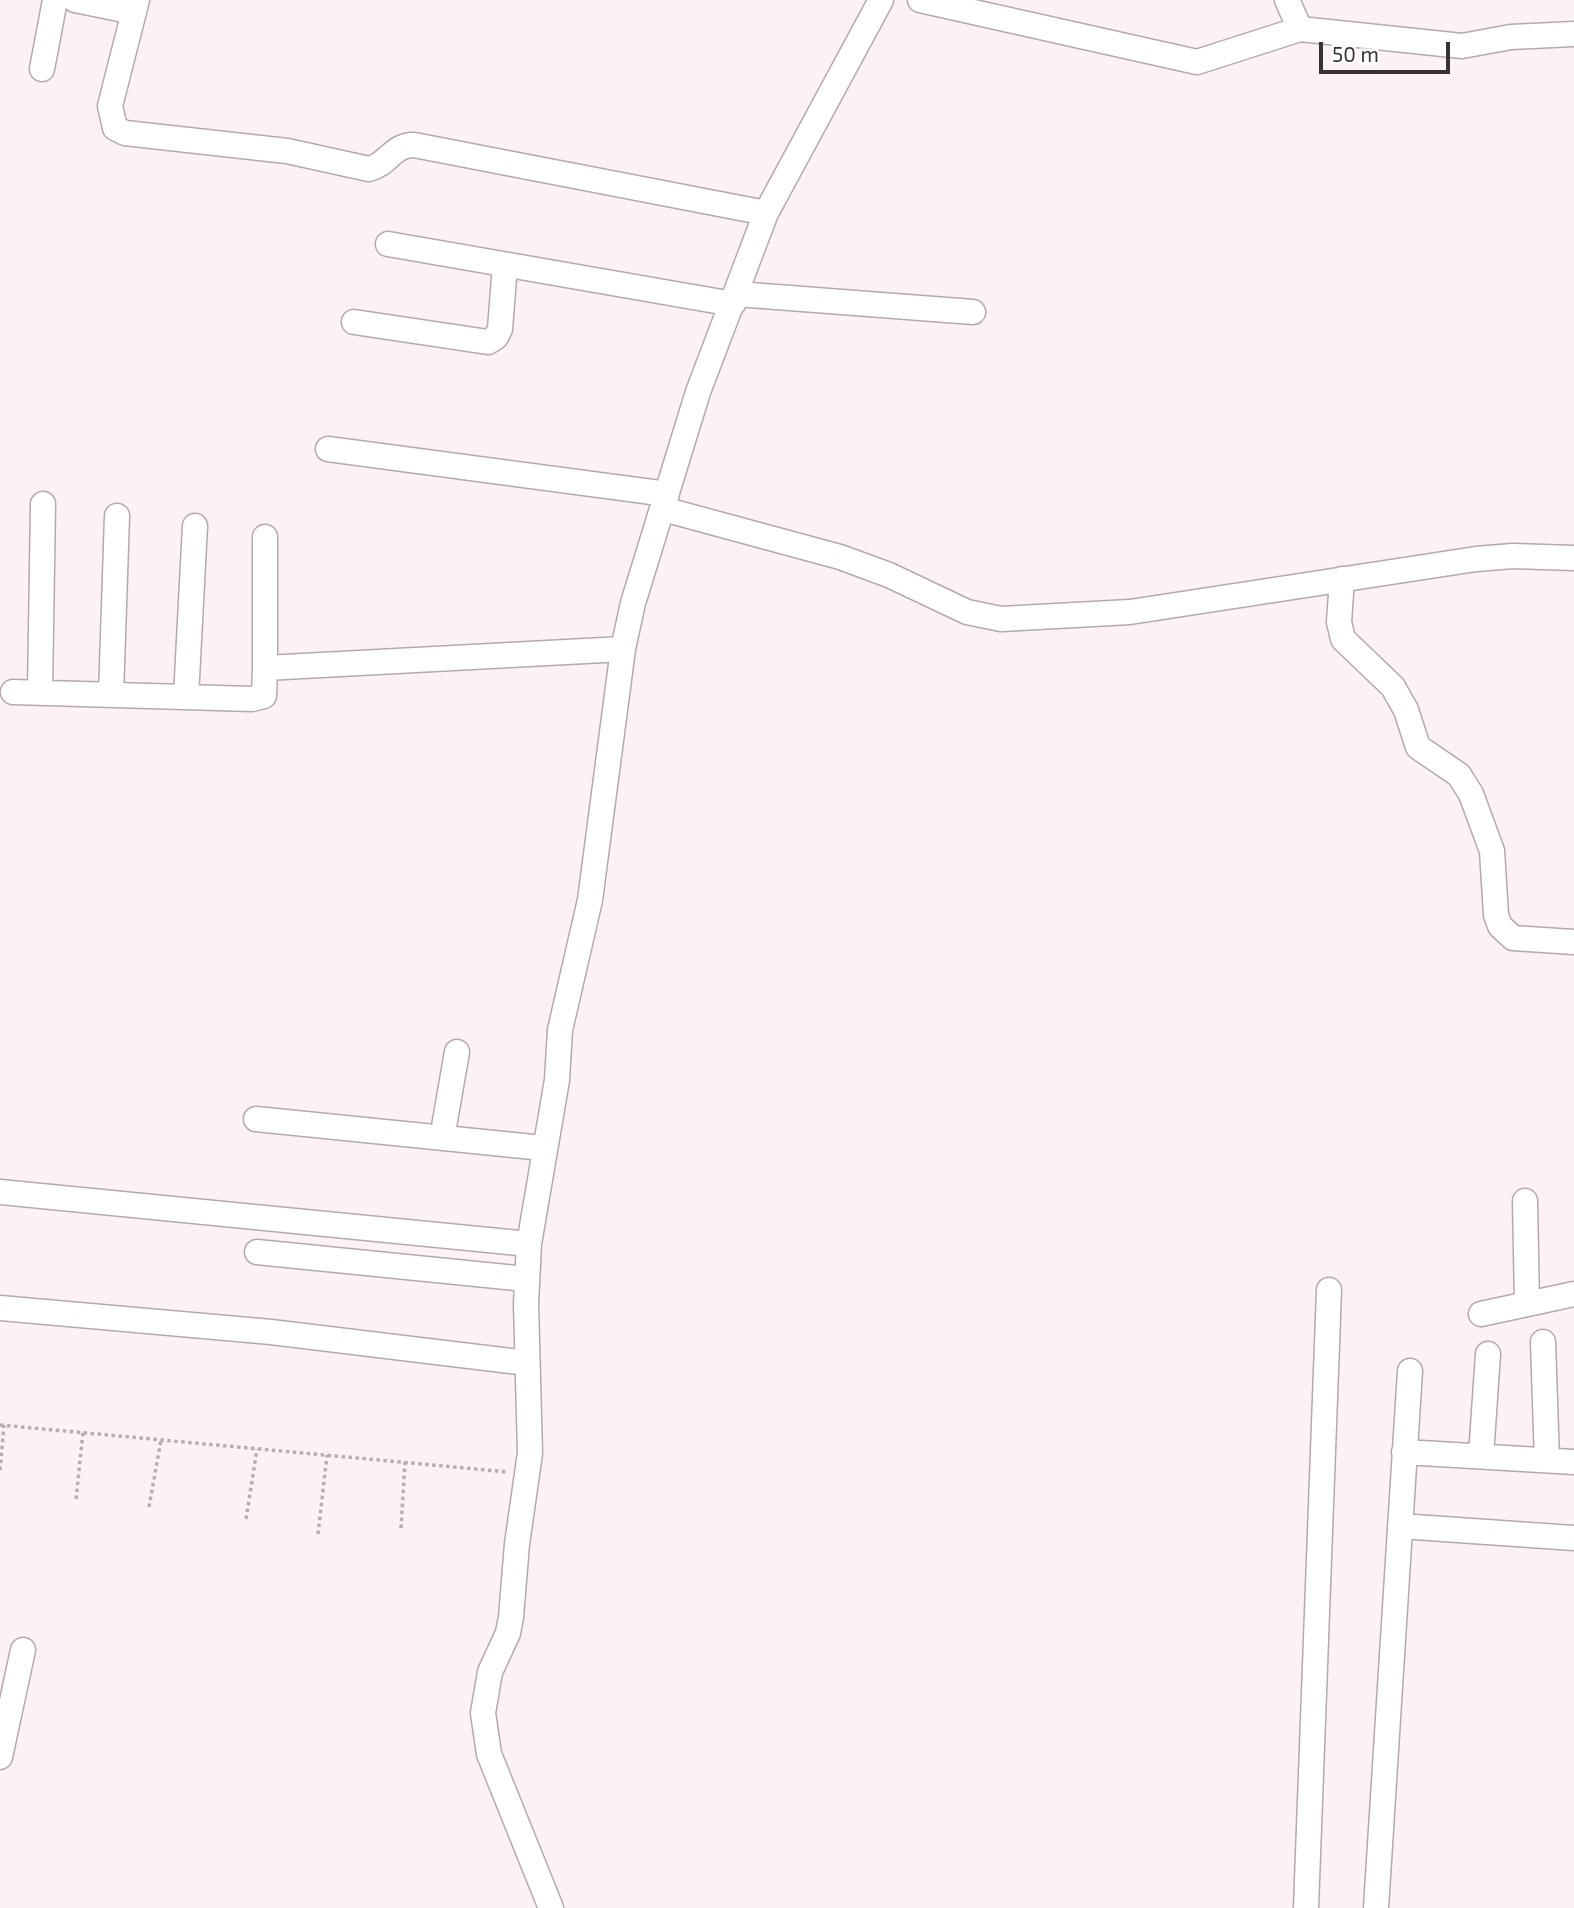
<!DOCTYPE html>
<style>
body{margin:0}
#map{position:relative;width:1574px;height:1908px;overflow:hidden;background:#fdf1f8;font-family:"Exo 2",sans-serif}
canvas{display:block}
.scale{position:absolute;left:1319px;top:42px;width:131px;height:32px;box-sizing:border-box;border:4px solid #373235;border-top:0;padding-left:9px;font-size:21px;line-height:24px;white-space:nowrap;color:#373235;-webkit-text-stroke:5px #fff;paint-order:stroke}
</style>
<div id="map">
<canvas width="1574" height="1908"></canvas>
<div class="scale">50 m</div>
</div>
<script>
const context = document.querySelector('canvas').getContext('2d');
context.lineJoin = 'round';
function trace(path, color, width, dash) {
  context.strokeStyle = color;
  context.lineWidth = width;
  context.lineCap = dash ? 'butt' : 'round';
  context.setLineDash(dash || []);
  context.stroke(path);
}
const minor = new Path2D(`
 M75,0L134,12
 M137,0L110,106L115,128L125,133L287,151L369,169C389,164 392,145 414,145L766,213
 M920,0L1197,62L1300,29L1462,46L1511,37L1574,34
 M1287,0L1300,29
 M42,69L55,0
 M388,244L733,304
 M737,294L973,312
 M354,322L488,342L496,337L500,329L505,265
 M328,449L667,494
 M663,509L840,557L889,575L967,612L1001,619L1130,612L1476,559L1513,556L1574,558
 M265,537V668
 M1342,579L1339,622L1343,639L1393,687L1406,710L1418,747L1459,775L1471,794L1492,851L1496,915L1500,926L1513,938L1574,942
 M13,692L252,699L264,696L265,668L623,649
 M40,692L43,504
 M111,695L117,516
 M186,697L195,526
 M256,1119L543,1148
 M442,1138L457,1052
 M0,1192L529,1244
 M1525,1201L1527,1304
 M257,1252L526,1279
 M0,1308L271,1332L527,1363
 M1481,1314L1574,1294
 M1543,1342L1547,1460
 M1404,1452L1574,1462
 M1481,1456L1488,1354
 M1400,1526L1574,1538
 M0,1757L23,1650
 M551,1908L489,1754L483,1713L490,1672L508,1633L511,1617L517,1544L530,1453L526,1304L529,1244L557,1080L560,1030L590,900L623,649L633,603L698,392L766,213L881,0
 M1306,1908L1329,1290
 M1376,1908L1410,1371`);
trace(minor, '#b5a8b0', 27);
trace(new Path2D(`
 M0,1425L508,1472
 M0,1470L4,1425
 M76,1499L83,1432
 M149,1507L161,1440
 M246,1519L257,1449
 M401,1528L405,1462
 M318,1534L327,1455`), '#b7adb3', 3.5, [3.5, 3.5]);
trace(minor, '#fff', 24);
</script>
